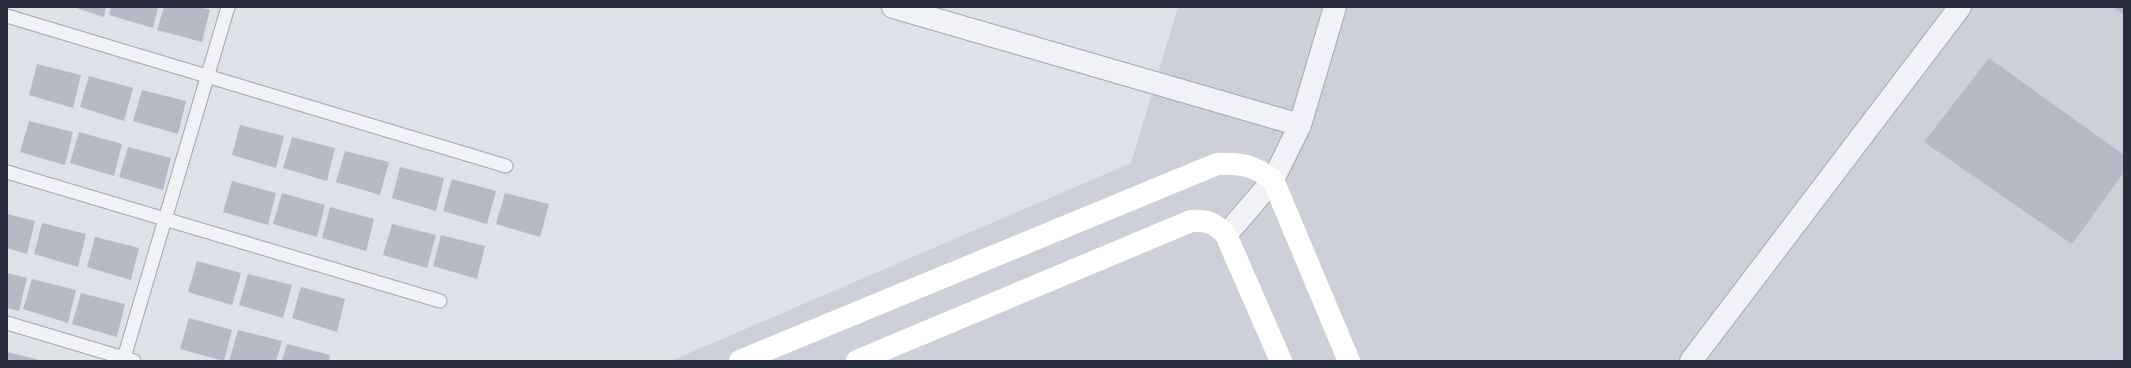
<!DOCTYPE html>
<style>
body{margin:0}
#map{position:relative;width:2131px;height:368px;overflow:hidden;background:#dfe1e8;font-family:Manrope,sans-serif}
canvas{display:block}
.frame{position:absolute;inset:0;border:8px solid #282e3e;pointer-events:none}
</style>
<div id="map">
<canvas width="2131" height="368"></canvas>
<div class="frame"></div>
</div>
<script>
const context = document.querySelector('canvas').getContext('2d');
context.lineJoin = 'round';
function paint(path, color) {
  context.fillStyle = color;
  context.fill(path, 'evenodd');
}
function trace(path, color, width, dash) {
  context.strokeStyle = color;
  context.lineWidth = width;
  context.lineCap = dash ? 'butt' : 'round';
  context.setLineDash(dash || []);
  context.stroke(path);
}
paint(new Path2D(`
 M1178,7H2124V361H671L1131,163Z`), '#cdd0d9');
paint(new Path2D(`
 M73,7H106L104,17Z
 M111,7H158L153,28L109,15Z
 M164,7H199L210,10L202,42L157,30Z
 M2113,7H2124V15Z
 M1989,58L2124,155V172L2072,244L1924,142Z
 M37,64L81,75L73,108L29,95Z
 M89,76L133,88L124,121L80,107Z
 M142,90L186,101L178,134L133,121Z
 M29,121L73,132L65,165L20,152Z
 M240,125L284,136L276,168L232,155Z
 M79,132L122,144L114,176L70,163Z
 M292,137L335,148L327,181L283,168Z
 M128,147L171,158L163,190L119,177Z
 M345,151L389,162L380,195L336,182Z
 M400,167L444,178L436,211L392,198Z
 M452,179L496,191L487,224L443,211Z
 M232,181L276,193L268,225L223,212Z
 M282,193L325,205L317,237L273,224Z
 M505,193L549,204L540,237L496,224Z
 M330,207L374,219L366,251L322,238Z
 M7,214L35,221L27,254L7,248Z
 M42,223L86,234L78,267L34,254Z
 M392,224L436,235L427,268L383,255Z
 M441,235L485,246L477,279L433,266Z
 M95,237L139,248L131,280L87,267Z
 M197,261L241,273L232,305L188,292Z
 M7,273L27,278L19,311L7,308Z
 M248,274L292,285L283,318L239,305Z
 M32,279L76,290L68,323L23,309Z
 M301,287L345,299L337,332L292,318Z
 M81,293L125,304L117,337L72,324Z
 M189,318L232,330L224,361L180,349Z
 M238,330L282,341L276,361H229Z
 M287,344L330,355L329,361H282Z
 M7,352L40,360V361H7Z`), '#b6bac4');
const service = new Path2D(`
 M7,16L506,166
 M7,172L440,301
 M7,323L134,361
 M123,361L228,7`);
const minor = new Path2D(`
 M893,7L1300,125
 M1691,361L1960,7`);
const tertiary = new Path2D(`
 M1226,235L1273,180L1300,125L1335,7`);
trace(service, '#a4a8b2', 15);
trace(minor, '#a4a8b2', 24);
trace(tertiary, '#a4a8b2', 24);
trace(service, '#f1f2f6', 13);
trace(minor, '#f1f2f6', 22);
trace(tertiary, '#f1f2f6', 22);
trace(new Path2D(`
 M740,361L1217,164C1242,163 1253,165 1273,180L1349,361
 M857,361L1191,221C1207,220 1215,223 1226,235L1281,361`), '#fff', 22);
</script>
